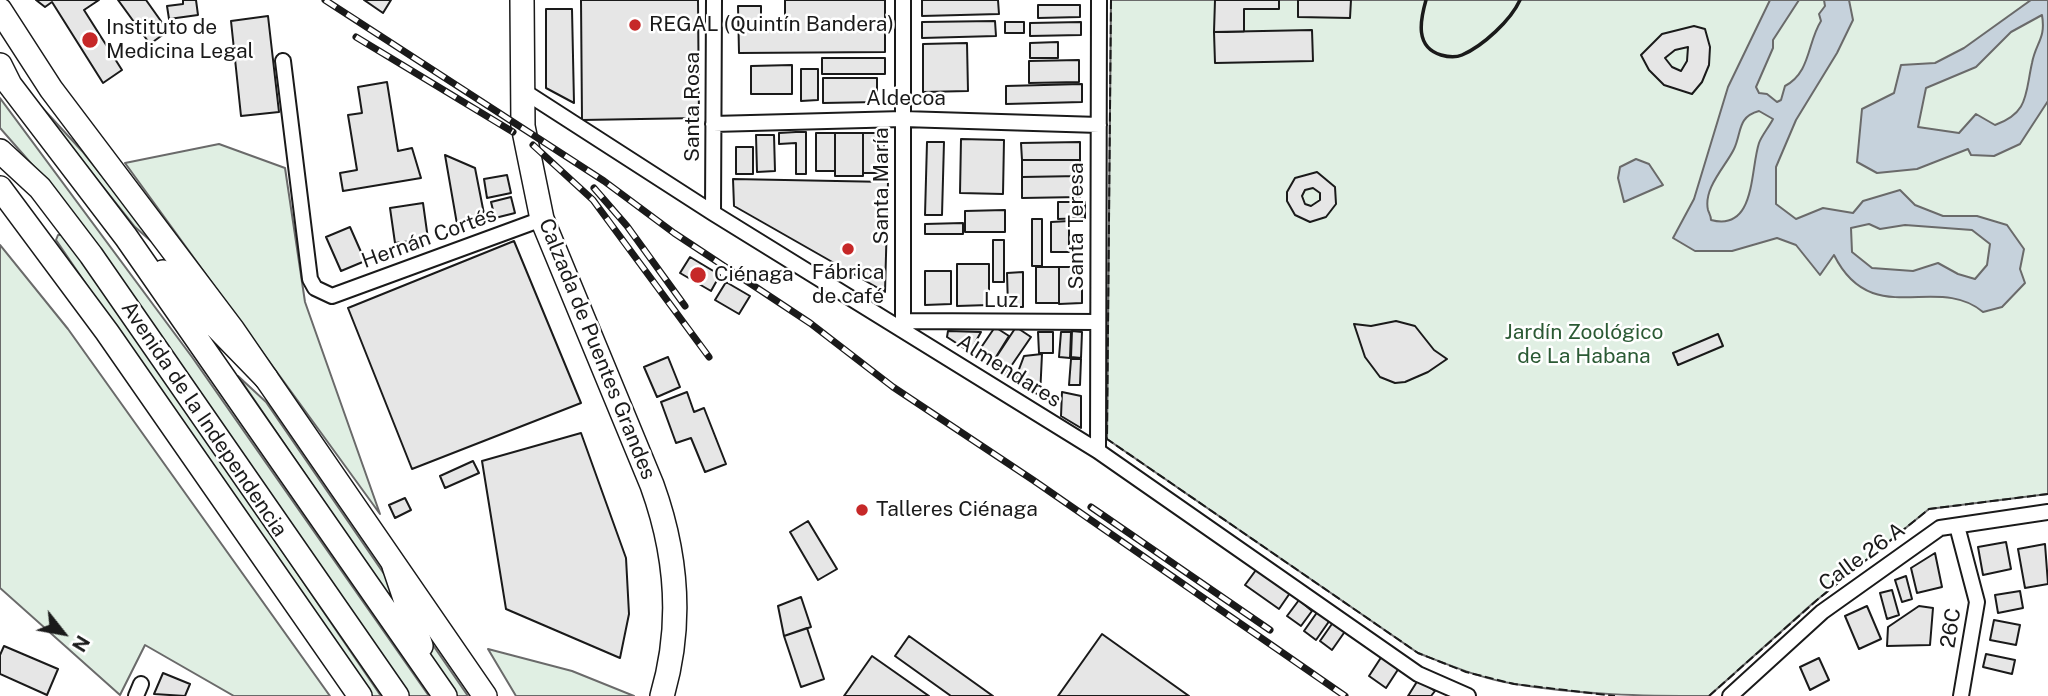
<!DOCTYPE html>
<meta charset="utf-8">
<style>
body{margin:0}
#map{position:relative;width:2048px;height:696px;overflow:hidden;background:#fff;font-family:"Public Sans",sans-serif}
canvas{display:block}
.north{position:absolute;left:28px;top:598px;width:70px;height:70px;-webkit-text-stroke:5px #fff;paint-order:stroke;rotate:121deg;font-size:19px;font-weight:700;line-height:28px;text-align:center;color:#1a1a1a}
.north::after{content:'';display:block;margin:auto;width:24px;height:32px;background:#1a1a1a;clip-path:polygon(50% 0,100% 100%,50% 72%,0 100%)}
</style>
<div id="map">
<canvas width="2048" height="696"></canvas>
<div class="north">N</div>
</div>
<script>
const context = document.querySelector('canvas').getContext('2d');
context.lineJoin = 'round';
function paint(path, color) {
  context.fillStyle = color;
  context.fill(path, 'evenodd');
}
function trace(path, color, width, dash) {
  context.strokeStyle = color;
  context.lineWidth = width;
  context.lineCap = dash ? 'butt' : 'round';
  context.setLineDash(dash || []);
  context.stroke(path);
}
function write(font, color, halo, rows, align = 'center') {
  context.font = font + ' "Public Sans",sans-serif';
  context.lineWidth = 5;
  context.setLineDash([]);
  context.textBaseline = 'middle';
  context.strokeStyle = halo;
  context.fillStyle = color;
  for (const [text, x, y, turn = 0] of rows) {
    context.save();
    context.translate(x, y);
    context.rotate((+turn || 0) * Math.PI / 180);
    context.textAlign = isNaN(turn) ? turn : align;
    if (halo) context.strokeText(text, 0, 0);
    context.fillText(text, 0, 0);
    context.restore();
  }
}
const green = new Path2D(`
 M1111,0H2048V494L1929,509L1812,604L1709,696C1644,696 1580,695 1515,684C1482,679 1449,665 1418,653L1107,439Z
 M26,90L82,151L160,249L135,227Z
 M0,98L192,357L429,696H408L43,177L0,128Z
 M219,144L285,168L305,302L380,514L125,163Z
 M58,235H62L122,316L381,696H367L56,240Z
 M0,245L68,329L330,696H234L145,645L120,695L0,588Z
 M238,376L266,402L468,696H457Z
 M488,649L572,671L634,696H516Z`);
paint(green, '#e0efe3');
trace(green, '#6a6a6a', 2);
const water = new Path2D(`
 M1770,0H1799L1773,40V48L1756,87L1759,93L1767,94L1777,102L1781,100L1785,86C1811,72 1807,43 1821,21L1819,14L1825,6L1824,0H1849L1853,20L1837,53L1796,120L1776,167V204L1796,219L1823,208L1853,213L1863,201L1900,190L1915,205L1943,216H1977L2007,225L2024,249L2020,269L2025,283L2002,307L1983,312C1937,273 1872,331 1834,255L1820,275L1796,245L1777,238L1732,251H1695L1673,238L1694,199L1728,87ZM1759,111L1773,119C1769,127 1762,135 1759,143C1750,170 1756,232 1711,220C1711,216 1709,213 1708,210C1703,188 1726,166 1734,149C1742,132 1737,117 1759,111ZM1869,224L1880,229L1905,225L1972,230L1990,244L1987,265L1975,279L1958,274L1938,263L1913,271L1872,268L1852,252L1851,228Z
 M2031,0H2048V101L2020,144L1994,156L1971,155L1968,149L1917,169L1877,173L1857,162L1862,109L1894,93L1901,65L1935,63L1964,48ZM2042,15C2046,39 2036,42 2032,63C2025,94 2029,113 1995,125L1976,114L1959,133L1918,127L1926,88L1976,67L2011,32Z
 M1636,159L1649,164L1663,185L1624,202L1618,178L1620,167Z`);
paint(water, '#c6d2dc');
trace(water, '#6a6a6a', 2);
const building = new Path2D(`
 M36,0H99L84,10L122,70L103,83L52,2L45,7Z
 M118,0H146L168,31L150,44Z
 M183,0H196L198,15L169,19L167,6L183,4Z
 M364,0H391L383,13Z
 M581,0H698L699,118L582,120Z
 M785,0H885V52L739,53L738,6H761V25L785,24Z
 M922,0H998L999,14L922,16Z
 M1215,0H1279V9H1244V32H1214Z
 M1298,0H1351L1350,18L1298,17Z
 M1038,5H1080V17L1038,18Z
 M546,9H572L574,103L546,88Z
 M268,16L279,112L241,116L231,21Z
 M995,21L996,36L922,38V22Z
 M1005,22H1024V33H1005Z
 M1081,22V35L1030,36V23Z
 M1694,26L1705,29L1710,47L1709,65L1702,82L1692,94L1664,85L1649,70L1641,55L1662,34ZM1688,47L1687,61L1681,71L1672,67L1665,58L1675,50Z
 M1312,30L1313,61L1215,63L1214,32Z
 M1058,42V58H1030V43Z
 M967,43L968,91L923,92V44Z
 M822,58H885V74H822Z
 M1079,60V82L1029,83V61Z
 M792,65V94H751V66Z
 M801,69H818V100L801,101Z
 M823,78H877V102L823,103Z
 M387,82L398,151L412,148L421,178L343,191L340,173L357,170L348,115L362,113L358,87Z
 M1082,84V102L1006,104V86Z
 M796,132H806V174H796V143L779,144V133Z
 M816,133H835V171H816Z
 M835,133H863V176H835Z
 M863,133H884V173H863Z
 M756,135H774L775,171L757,172Z
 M961,139L1004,140L1003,194L960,193Z
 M927,142H944L942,215H925Z
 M1080,142V160H1022L1021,143Z
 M736,147H753V174H736Z
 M445,155L475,168L485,219L457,224Z
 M1022,160H1080V176L1022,177Z
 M1317,172L1335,187L1336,204L1326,217L1310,222L1295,215L1287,201V192L1295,178ZM1313,188L1320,193V200L1311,206L1305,204L1302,196L1305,190Z
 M507,175L511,193L487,198L484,179Z
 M1080,176V197L1022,198V177Z
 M733,179L888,182L885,292L734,206Z
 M511,197L515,213L495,218L491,202Z
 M1058,202H1085V218L1058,219Z
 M423,203L428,239L395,243L390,208Z
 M1005,210V232H965V211Z
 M1032,219H1042V266H1032Z
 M1069,221V252H1051V222Z
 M963,223V234H925V224Z
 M350,227L365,261L341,271L326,237Z
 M993,240H1004V282H993Z
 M514,241L581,403L412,469L348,308Z
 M690,257L720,275L711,291L680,273Z
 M957,264H989V305L957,306Z
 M1036,267H1059V303H1036Z
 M1059,267H1082V303L1059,304Z
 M925,271H951V304L925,305Z
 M1023,272V307H1008L1007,273Z
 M726,282L750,296L739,314L715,300Z
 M1396,321L1415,326L1434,350L1447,359L1428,372L1405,382L1395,383L1380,377L1365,357L1354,324L1371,326Z
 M995,327L1009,336L991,365L976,355Z
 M1016,327L1031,337L1005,375L991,365Z
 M948,331L981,332L970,352L947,337Z
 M1072,331L1082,332L1081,358L1071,357Z
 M1038,332H1053V353H1039Z
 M1061,332H1071L1070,358L1059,357Z
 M1718,334L1723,346L1678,365L1673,353Z
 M1042,354L1040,396L1015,380L1024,356Z
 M668,357L680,387L657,397L644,367Z
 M1071,359H1081L1080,385H1069Z
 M687,392L694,412L704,408L726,464L705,472L691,438L676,443L661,402Z
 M1062,392L1081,396V428L1061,416Z
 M581,433L626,558L629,614L620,658L506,609L482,461Z
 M473,461L479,473L445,488L440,476Z
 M405,498L411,510L395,518L389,505Z
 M808,521L837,569L818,580L790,532Z
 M2006,542L2011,569L1983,575L1978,547Z
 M2045,544L2048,584L2025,588L2018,549Z
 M1935,553L1942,587L1917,593L1911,568Z
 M1256,570L1290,593L1279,609L1245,585Z
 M1906,576L1912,599L1902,602L1895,580Z
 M1892,590L1899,615L1887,619L1880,593Z
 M2020,591L2023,608L1998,613L1995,595Z
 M801,597L811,627L784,636L778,606Z
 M1299,600L1312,611L1301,626L1287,616Z
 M1867,606L1881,639L1859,649L1845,616Z
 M1919,606L1933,608L1930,645L1887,646L1888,627Z
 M1318,611L1330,620L1316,640L1304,631Z
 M1994,620L2020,625L2016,645L1990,640Z
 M1334,621L1346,630L1332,650L1320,641Z
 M807,628L824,679L801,687L784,636Z
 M1102,634L1189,696H1058Z
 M909,636L993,696H951L895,656Z
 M4,646L58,669L47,695L0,674V655Z
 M1986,654L2015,660L2012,674L1983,667Z
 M872,656L929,696H844Z
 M1382,656L1399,668L1386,688L1369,676Z
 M1819,658L1829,680L1810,690L1800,667Z
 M163,673L190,684L185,696L154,694Z
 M1418,680L1435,691L1431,696H1408Z`);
paint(building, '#e6e6e6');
trace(building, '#1a1a1a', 2);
const minor = new Path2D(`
 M283,61L310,279L315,288L332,296L542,219
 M522,90L713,213L1098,451L1418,674L1468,696
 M713,124L903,119L1099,125
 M713,213L714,0
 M903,321L1098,322
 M903,329V0
 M1098,451L1099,0
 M1957,526L1977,602L1961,696
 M136,696L141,684
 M1730,696L1822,612L1940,528L2048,512`);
const primary = new Path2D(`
 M522,0L523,126L542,219L652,485C677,554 683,625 662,696
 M0,10L51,89L233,330L485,696
 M0,188L107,332L360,696`);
const trunk = new Path2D(`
 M0,65L10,85L126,237L445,696
 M0,151L40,188L91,255L397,696
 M163,272L266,378
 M394,566L421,646`);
trace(minor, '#1a1a1a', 18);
trace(primary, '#1a1a1a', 26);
trace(trunk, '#1a1a1a', 26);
trace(minor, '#fff', 14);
trace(primary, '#fff', 23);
trace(trunk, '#fff', 23);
const rail = new Path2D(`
 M325,0L604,181L674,233L810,323L893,387L1033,480L1345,696
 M356,37L513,132
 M533,145L593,200L709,357
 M594,188L627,226L685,306
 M1091,507L1270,630`);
trace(rail, '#1a1a1a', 7);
trace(rail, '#fff', 4.5, [13]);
trace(new Path2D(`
 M1111,0L1107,439L1418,653L1466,672L1514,684L1615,696
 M1709,696L1817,600L1929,509L2048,494`), '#1a1a1a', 2, [9, 3.5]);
trace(new Path2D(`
 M1426,0C1420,21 1415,47 1441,55C1448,57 1455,58 1462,55C1483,46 1511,20 1520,0`), '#1a1a1a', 3.5);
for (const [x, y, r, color] of [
 [635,25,7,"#c62828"],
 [90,40,9,"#c62828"],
 [848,249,7,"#c62828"],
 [698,275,9,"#c62828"],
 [862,510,7,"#c62828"]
]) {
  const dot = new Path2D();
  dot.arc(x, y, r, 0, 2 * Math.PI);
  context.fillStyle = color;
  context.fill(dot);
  trace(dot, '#fff', 2.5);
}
write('21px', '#1a1a1a', '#fff', [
 ["REGAL (Quintín Bandera)",649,25],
 ["Instituto de",106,28],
 ["Medicina Legal",106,52],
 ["Fábrica",848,273,"center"],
 ["de café",848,297,"center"],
 ["Ciénaga",714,275],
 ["Talleres Ciénaga",876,510]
], 'left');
write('21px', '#1a1a1a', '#fff', [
 ["Aldecoa",906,99],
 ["Santa Rosa",693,107,-90],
 ["Santa María",882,186,-90],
 ["Santa Teresa",1077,226,-90],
 ["Hernán Cortés",429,238,-20],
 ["Luz",1001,301],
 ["Calzada de Puentes Grandes",597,349,68],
 ["Almendares",1009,371,32],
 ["Avenida de la Independencia",204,419,56],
 ["Calle 26 A",1862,557,-36],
 ["26C",1951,628,-81]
]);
write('21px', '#2b5a34', '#fff', [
 ["Jardín Zoológico",1584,333],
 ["de La Habana",1584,357]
]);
</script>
